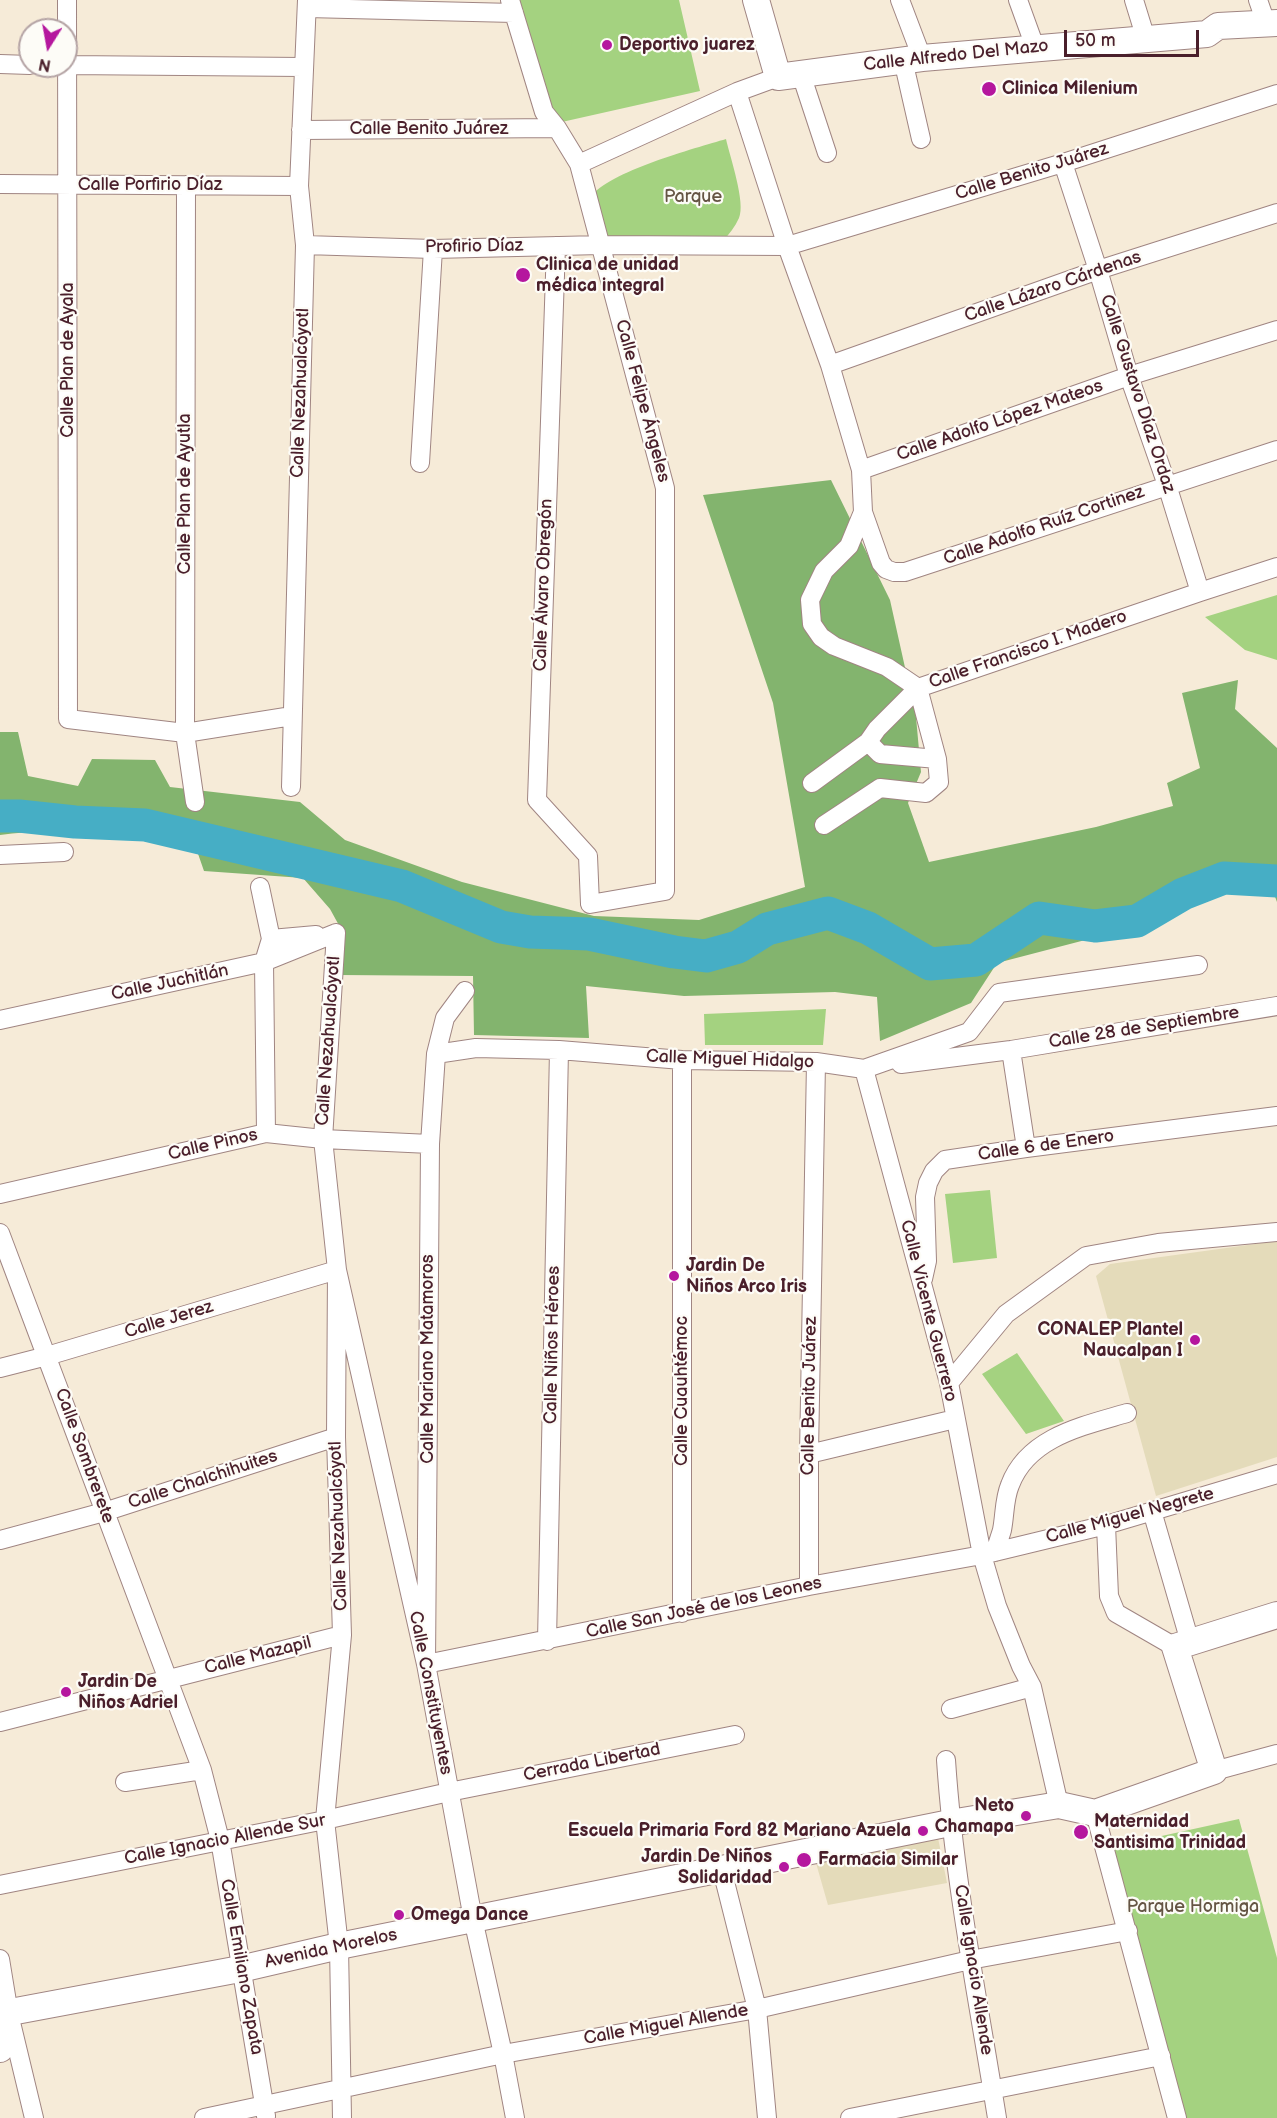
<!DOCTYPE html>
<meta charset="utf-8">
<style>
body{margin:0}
#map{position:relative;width:1277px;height:2118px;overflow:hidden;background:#f6ebd8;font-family:"Balsamiq Sans",sans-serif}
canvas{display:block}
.north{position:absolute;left:18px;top:18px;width:60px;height:60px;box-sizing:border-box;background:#fdfcf7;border:2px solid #b5a4a5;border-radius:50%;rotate:191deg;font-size:16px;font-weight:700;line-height:24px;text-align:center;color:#4a1f2b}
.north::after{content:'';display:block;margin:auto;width:21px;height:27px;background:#b5179e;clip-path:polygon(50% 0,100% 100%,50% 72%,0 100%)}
.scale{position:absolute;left:1064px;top:30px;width:135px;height:27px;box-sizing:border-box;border:3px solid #4a1f2b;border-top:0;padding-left:8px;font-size:18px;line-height:21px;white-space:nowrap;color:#4a1f2b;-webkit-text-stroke:4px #fdfcf7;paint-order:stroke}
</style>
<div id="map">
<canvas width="1277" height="2118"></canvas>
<div class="north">N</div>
<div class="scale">50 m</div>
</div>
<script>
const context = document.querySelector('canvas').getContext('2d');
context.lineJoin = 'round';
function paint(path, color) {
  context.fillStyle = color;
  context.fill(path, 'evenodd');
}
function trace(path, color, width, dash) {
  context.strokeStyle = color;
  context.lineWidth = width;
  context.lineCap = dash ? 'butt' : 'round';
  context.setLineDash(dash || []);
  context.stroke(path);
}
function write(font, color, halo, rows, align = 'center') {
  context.font = font + ' "Balsamiq Sans",sans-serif';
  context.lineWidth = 4.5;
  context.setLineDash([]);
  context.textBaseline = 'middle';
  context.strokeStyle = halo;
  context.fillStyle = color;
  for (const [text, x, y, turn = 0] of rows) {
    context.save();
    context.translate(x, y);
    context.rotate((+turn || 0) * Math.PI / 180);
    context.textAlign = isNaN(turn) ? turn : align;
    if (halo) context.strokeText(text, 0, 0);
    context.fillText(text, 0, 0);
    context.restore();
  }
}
paint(new Path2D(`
 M1277,1241V1457L1156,1496L1096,1276L1110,1264Z
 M938,1838L947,1883L828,1905L816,1863Z`), '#e4dbba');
paint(new Path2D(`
 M515,0H679L700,91L544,126Z
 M726,139C730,157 746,203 739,218C735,227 729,234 722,242L607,243L591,197C607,172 696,148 726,139Z
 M1277,595V660L1245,650L1205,617Z
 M826,1009L823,1045H705L704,1014Z
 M990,1190L997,1258L953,1263L945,1194Z
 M1017,1353L1064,1421L1026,1434L982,1374Z
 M1239,1819L1277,1958V2118H1182L1107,1848Z`), '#a4d280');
paint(new Path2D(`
 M831,480L890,600L916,717L921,772L908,803L929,862L1096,827L1173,806L1167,783L1200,768L1182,693L1238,680L1235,709L1277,748V902L1267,875L1225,885L1139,926L997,963L971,1003L880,1041L877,997L835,992L684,996L586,986L589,1038L474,1035L473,976L339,975L341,929L330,909L303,878L204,871L196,848C132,838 65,826 0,835V732H18L28,776L78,786L92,759L155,760L170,787L300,802L345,840L462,882L594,916L699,920L805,887L773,703L703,495Z`), '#83b46e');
trace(new Path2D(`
 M0,816H19L75,822L145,825L402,886L501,927L530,932L589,934L674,952L706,956L738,947L767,929L828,913L868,928L930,964L976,960L1039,918L1095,926L1137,921L1183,894L1224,878L1277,881`), '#46aec5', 33);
const street = new Path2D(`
 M67,0L68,719L185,733L292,716
 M510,0L544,112L557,128L579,164L665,488V891L590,904L588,856L537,800L556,246
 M900,0L922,58
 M1018,0L1035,47
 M1134,0L1146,39
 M1258,0L1266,23
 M307,8L514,13
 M903,60L921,139
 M0,64L30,65
 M66,65L303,67
 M801,74L827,153
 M737,92L787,246L830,365L861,470L863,512L881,563L886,569L894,572H905L1277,450
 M301,130L557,128
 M1063,163L1098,270L1129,376L1167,485L1200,592
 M579,164L737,92L778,77
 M0,184L299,186
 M186,185L185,733L195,802
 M305,245L433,249L601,245L787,246L1063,163L1277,94
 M830,365L1098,270L1277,213
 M420,463L433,249
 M861,470L1129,376L1277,330
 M863,512L849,546L824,571L810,600L812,624L821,637L834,646L887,667L918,688
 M868,742L880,754L937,759
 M812,783L868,742L877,729L918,688L1200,592L1277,567
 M291,787L305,245L299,186L307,0
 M824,825L880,788L926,793L939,782L937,759L918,688
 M0,855L64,852
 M260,887L271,939L264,962L266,1133
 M336,933L323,1139L337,1270L336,1437L342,1635L325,1820L339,1946L342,2118
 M271,939L316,935
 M465,991L445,1018L436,1054L430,1144L426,1664L809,1586L982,1555L1106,1525L1277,1474
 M0,1020L264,962L336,933
 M1011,1050L1026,1148
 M436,1054L476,1048L559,1050L682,1060L816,1062L864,1069L969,1032L999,993L1198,965
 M901,1064L1011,1050L1277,1006
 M864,1069L949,1383L982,1555L997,1606L1021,1666L1032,1687L1059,1805
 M0,1194L266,1133L323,1139L430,1144
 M0,1233L202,1770L220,1840L266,2116
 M923,1279L927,1261L925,1197L928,1183L934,1171L945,1160L1026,1148L1277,1116
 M0,1368L47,1356L337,1270L426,1664L473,1919L503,2054L515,2118
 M949,1383L1006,1314L1086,1256L1158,1243L1277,1232
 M809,1454L955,1419
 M1152,1511L1190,1642
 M1106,1525L1109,1596L1116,1613L1175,1647
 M0,1540L104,1512L336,1437
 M995,1552C997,1545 1000,1537 1002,1530C1005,1515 1004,1499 1010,1485C1028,1437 1083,1426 1127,1413
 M809,1586V1454L816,1062
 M682,1613V1060
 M547,1641L559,1050
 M951,1709L1032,1687
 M0,1722L342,1635
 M946,1760C954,1881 978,1999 997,2118
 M1214,1771L1277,1754
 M125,1782L202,1770
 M1095,1813L1177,2118
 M722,1870L757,2009L767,2118
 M0,1885L325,1820L449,1792L735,1735
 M0,1959L9,2014L34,2118
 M204,2118L503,2054L757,2009L970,1960L1128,1931
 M850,2118L1161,2056`);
const secondary = new Path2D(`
 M756,0L778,77L922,58L1207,34L1218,26L1277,23
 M0,2014L240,1969L339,1946L950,1823L1059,1805L1095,1813L1214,1771L1175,1647L1277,1615
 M0,2049L9,2014`);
trace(street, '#a08582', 20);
trace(secondary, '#a08582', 28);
trace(street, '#fff', 18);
trace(secondary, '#fff', 26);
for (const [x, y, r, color] of [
 [607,45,6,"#b5179e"],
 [989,89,8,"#b5179e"],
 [523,275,8,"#b5179e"],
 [674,1276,6,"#b5179e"],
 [1195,1340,6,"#b5179e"],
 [66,1692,6,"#b5179e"],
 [1026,1816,6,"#b5179e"],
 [923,1831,6,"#b5179e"],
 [1081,1832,8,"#b5179e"],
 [804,1860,8,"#b5179e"],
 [784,1867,6,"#b5179e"],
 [399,1915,6,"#b5179e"]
]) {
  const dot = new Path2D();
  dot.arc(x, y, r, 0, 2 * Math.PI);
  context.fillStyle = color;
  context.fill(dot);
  trace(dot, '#fdfcf7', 2);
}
write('bold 18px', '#4a1f2b', '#fdfcf7', [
 ["Deportivo juarez",619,45],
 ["Clinica Milenium",1002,89],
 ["Clinica de unidad",536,265],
 ["médica integral",536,286],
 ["Jardin De",686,1266],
 ["Niños Arco Iris",686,1287],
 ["CONALEP Plantel",1183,1330,"right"],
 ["Naucalpan I",1183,1351,"right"],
 ["Jardin De",78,1682],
 ["Niños Adriel",78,1703],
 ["Neto",1014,1806,"right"],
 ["Chamapa",1014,1827,"right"],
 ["Maternidad",1094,1822],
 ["Santisima Trinidad",1094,1843],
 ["Escuela Primaria Ford 82 Mariano Azuela",911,1831,"right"],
 ["Jardin De Niños",772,1857,"right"],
 ["Solidaridad",772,1878,"right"],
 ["Farmacia Similar",818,1860],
 ["Omega Dance",411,1915]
], 'left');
write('18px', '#4a1f2b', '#fdfcf7', [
 ["Calle Alfredo Del Mazo",956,56,-6],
 ["Calle Benito Juárez",429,129],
 ["Calle Benito Juárez",1032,172,-17],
 ["Calle Porfirio Díaz",150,185],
 ["Profirio Díaz",474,247,-1],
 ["Calle Lázaro Cárdenas",1053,287,-19],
 ["Calle Plan de Ayala",68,360,-90],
 ["Calle Nezahualcóyotl",301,393,-88],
 ["Calle Gustavo Díaz Ordaz",1137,394,72],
 ["Calle Felipe Ángeles",642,401,75],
 ["Calle Adolfo López Mateos",1000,421,-19],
 ["Calle Plan de Ayutla",185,494,-90],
 ["Calle Adolfo Ruíz Cortinez",1044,526,-19],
 ["Calle Álvaro Obregón",544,585,-88],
 ["Calle Francisco I. Madero",1028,650,-19],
 ["Calle Juchitlán",170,983,-12],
 ["Calle 28 de Septiembre",1144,1028,-9],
 ["Calle Nezahualcóyotl",329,1041,-86],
 ["Calle Miguel Hidalgo",730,1060,2],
 ["Calle Pinos",213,1145,-13],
 ["Calle 6 de Enero",1046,1146,-8],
 ["Calle Vicente Guerrero",928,1311,76],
 ["Calle Jerez",169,1320,-17],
 ["Calle Niños Héroes",553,1345,-89],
 ["Calle Mariano Matamoros",428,1359,-90],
 ["Calle Cuauhtémoc",682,1391,-90],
 ["Calle Benito Juárez",810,1396,-89],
 ["Calle Sombrerete",84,1456,70],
 ["Calle Chalchihuites",203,1480,-18],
 ["Calle Miguel Negrete",1130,1516,-15],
 ["Calle Nezahualcóyotl",339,1526,-92],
 ["Calle San José de los Leones",704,1608,-12],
 ["Calle Mazapil",258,1656,-14],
 ["Calle Constituyentes",430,1693,79],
 ["Cerrada Libertad",592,1763,-11],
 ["Calle Ignacio Allende Sur",225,1840,-11],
 ["Avenida Morelos",331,1949,-12],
 ["Calle Emiliano Zapata",241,1967,80],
 ["Calle Ignacio Allende",973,1970,81],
 ["Calle Miguel Allende",666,2025,-10]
]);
write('18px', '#655544', '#fdfcf7', [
 ["Parque",693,197],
 ["Parque Hormiga",1193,1907]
]);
</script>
